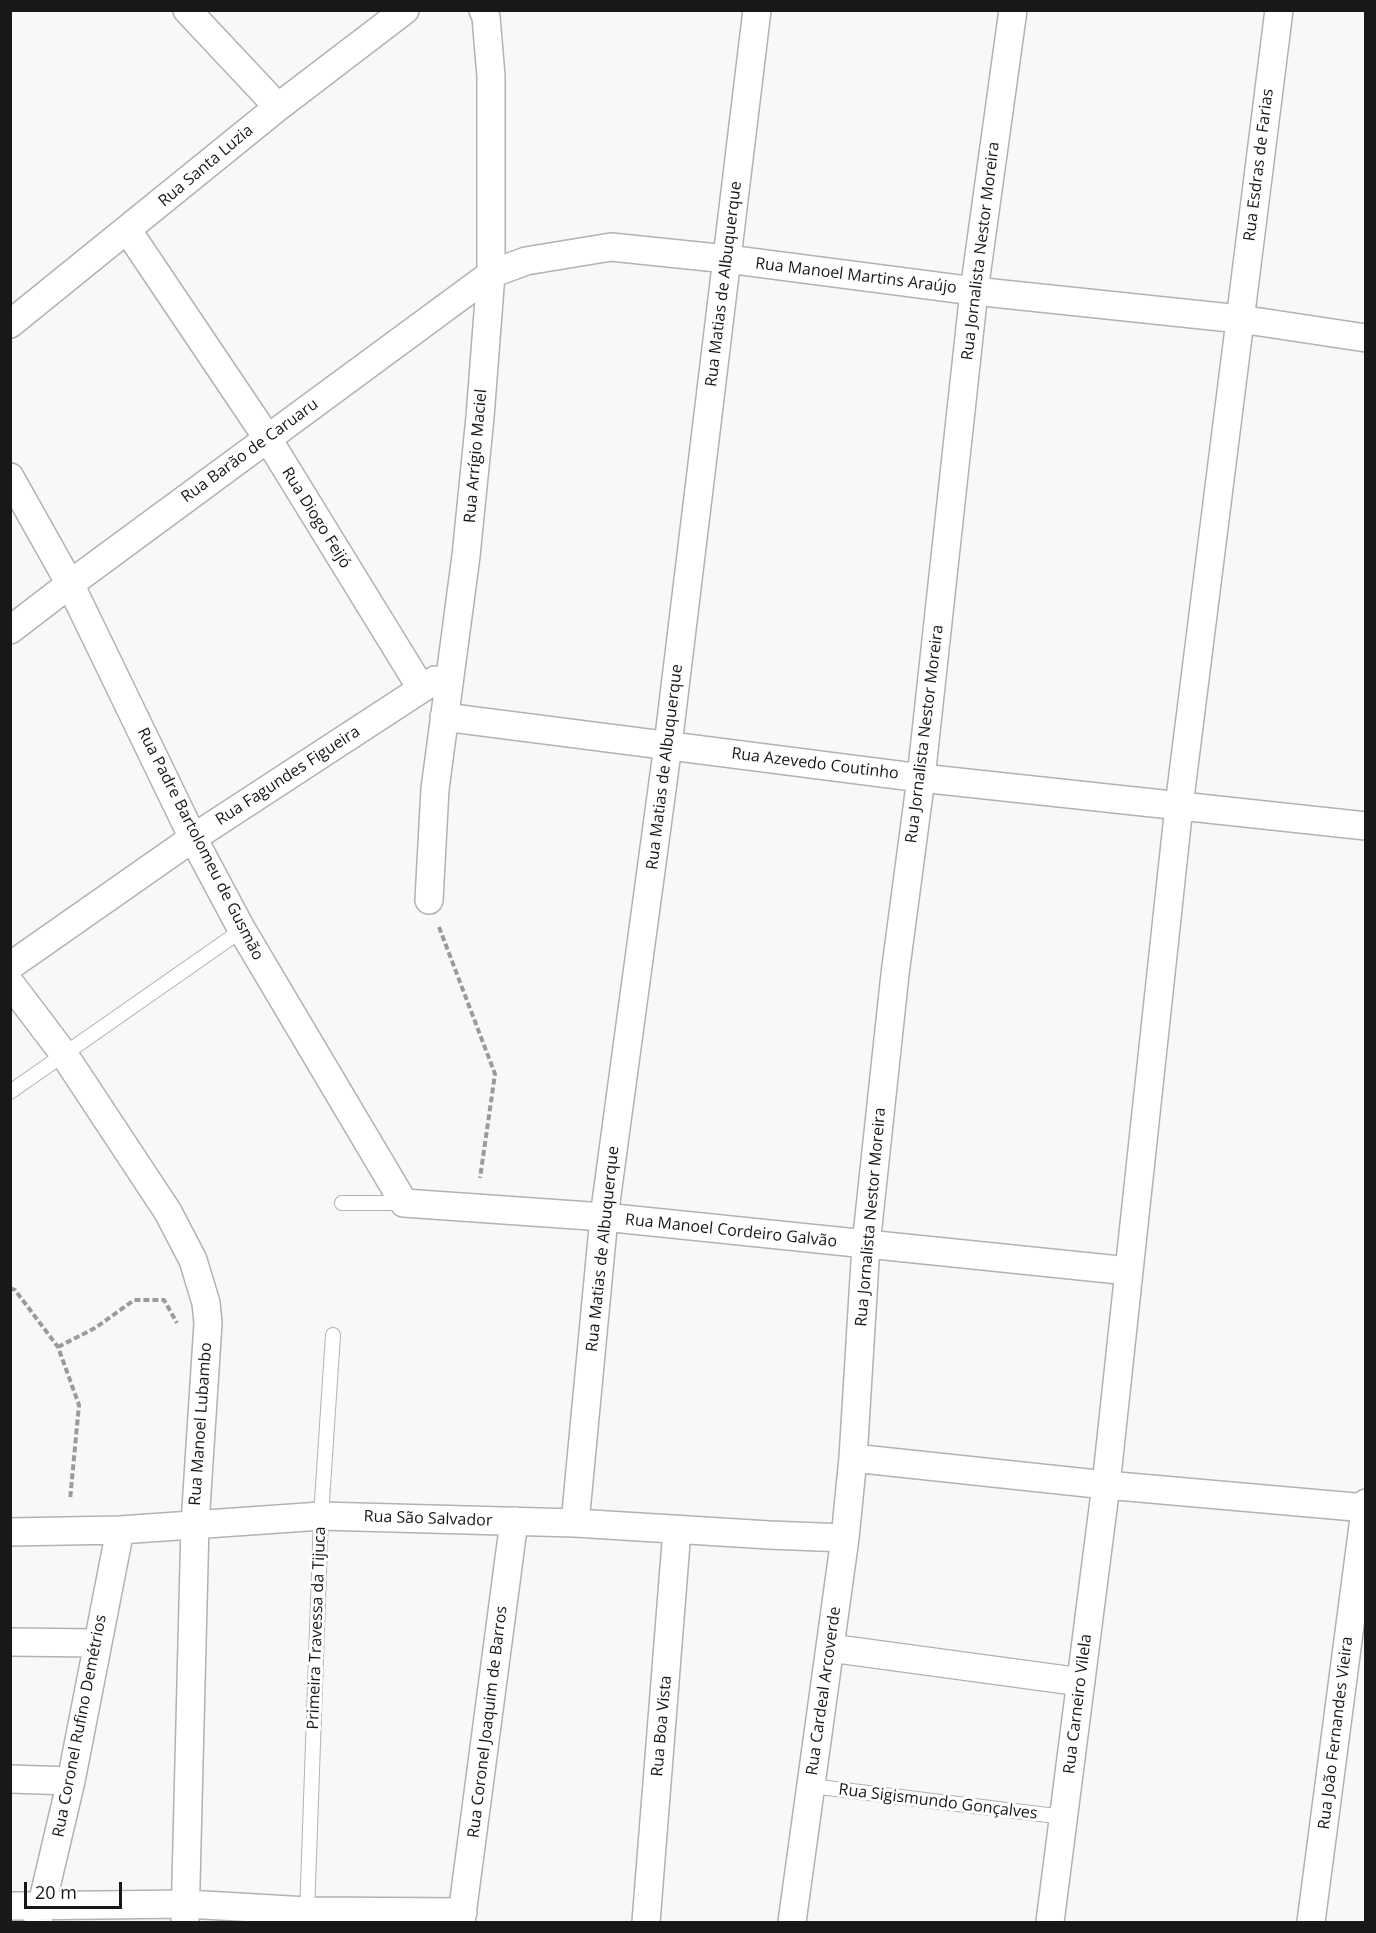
<!DOCTYPE html>
<meta charset="utf-8">
<style>
body{margin:0}
#map{position:relative;width:1376px;height:1933px;overflow:hidden;background:#faf7fa;font-family:"Open Sans",sans-serif}
canvas{display:block}
.frame{position:absolute;inset:0;border:12px solid #191819;pointer-events:none}
.scale{position:absolute;left:24px;top:1882px;width:98px;height:27px;box-sizing:border-box;border:3px solid #191819;border-top:0;padding-left:8px;font-size:18px;line-height:21px;white-space:nowrap;color:#191819;-webkit-text-stroke:4px #fff;paint-order:stroke}
</style>
<div id="map">
<canvas width="1376" height="1933"></canvas>
<div class="frame"></div>
<div class="scale">20 m</div>
</div>
<script>
const context = document.querySelector('canvas').getContext('2d');
context.lineJoin = 'round';
function trace(path, color, width, dash) {
  context.strokeStyle = color;
  context.lineWidth = width;
  context.lineCap = dash ? 'butt' : 'round';
  context.setLineDash(dash || []);
  context.stroke(path);
}
function write(font, color, halo, rows, align = 'center') {
  context.font = font + ' "Open Sans",sans-serif';
  context.lineWidth = 6;
  context.setLineDash([]);
  context.textBaseline = 'middle';
  context.strokeStyle = halo;
  context.fillStyle = color;
  for (const [text, x, y, turn = 0] of rows) {
    context.save();
    context.translate(x, y);
    context.rotate((+turn || 0) * Math.PI / 180);
    context.textAlign = isNaN(turn) ? turn : align;
    if (halo) context.strokeText(text, 0, 0);
    context.fillText(text, 0, 0);
    context.restore();
  }
}
const service = new Path2D(`
 M10,1092L242,930
 M342,1203H404
 M811,1786L1064,1817
 M307,1914L321,1516L333,1335`);
const minor = new Path2D(`
 M187,10L278,107
 M128,231L268,439L421,688
 M10,324L278,107L405,10
 M10,477L70,584L193,838L242,930L404,1203L604,1217L1129,1271
 M10,630L70,584L491,274L526,261L611,247L727,259L974,291L1240,319L1366,338
 M444,717L921,778L1366,826
 M429,900L435,789L466,556L480,417L491,274V76L486,17L483,10
 M10,966L193,838L435,680
 M10,983L63,1053L168,1212L193,1260L206,1303L208,1323L195,1524L185,1922
 M853,1458L1106,1485L1366,1508
 M575,1523L604,1217L668,745L757,10
 M10,1532L120,1530L321,1516L575,1523L769,1535L845,1538
 M10,1642L96,1643
 M830,1648L1081,1682
 M10,1779L71,1781
 M10,1906L187,1904L307,1911L463,1912
 M38,1921L71,1781L120,1530
 M461,1922L514,1521
 M646,1922L677,1530
 M792,1922L845,1538L853,1458L866,1245L895,974L921,778L974,291L1013,10
 M1050,1922L1106,1485L1179,806L1279,10
 M1311,1922L1366,1503`);
trace(service, '#b3b1b3', 16);
trace(minor, '#b3b1b3', 30);
trace(new Path2D(`
 M439,927L495,1074L480,1178
 M10,1288L15,1290L58,1347L79,1405L70,1500
 M58,1347L95,1328L134,1300H164L177,1323`), '#9c9a9c', 4, [6, 3]);
trace(service, '#fff', 14);
trace(minor, '#fff', 27);
write('16px', '#191819', '#fff', [
 ["Rua Esdras de Farias",1259,165,-83],
 ["Rua Santa Luzia",206,166,-40],
 ["Rua Jornalista Nestor Moreira",981,251,-83],
 ["Rua Manoel Martins Araújo",856,276,7],
 ["Rua Matias de Albuquerque",724,284,-83],
 ["Rua Barão de Caruaru",250,451,-36],
 ["Rua Arrígio Maciel",476,456,-85],
 ["Rua Diogo Feijó",316,518,58],
 ["Rua Jornalista Nestor Moreira",925,734,-83],
 ["Rua Azevedo Coutinho",815,764,7],
 ["Rua Matias de Albuquerque",665,767,-83],
 ["Rua Fagundes Figueira",288,776,-33],
 ["Rua Padre Bartolomeu de Gusmão",200,844,63],
 ["Rua Jornalista Nestor Moreira",871,1217,-85],
 ["Rua Manoel Cordeiro Galvão",731,1231,6],
 ["Rua Matias de Albuquerque",603,1249,-84],
 ["Rua Manoel Lubambo",201,1424,-86],
 ["Rua São Salvador",428,1519,2],
 ["Primeira Travessa da Tijuca",317,1628,-88],
 ["Rua Cardeal Arcoverde",824,1691,-82],
 ["Rua Carneiro Vilela",1078,1704,-83],
 ["Rua Coronel Joaquim de Barros",488,1722,-83],
 ["Rua Coronel Rufino Demétrios",80,1726,-79],
 ["Rua Boa Vista",662,1726,-85],
 ["Rua João Fernandes Vieira",1336,1733,-83],
 ["Rua Sigismundo Gonçalves",938,1802,7]
]);
</script>
